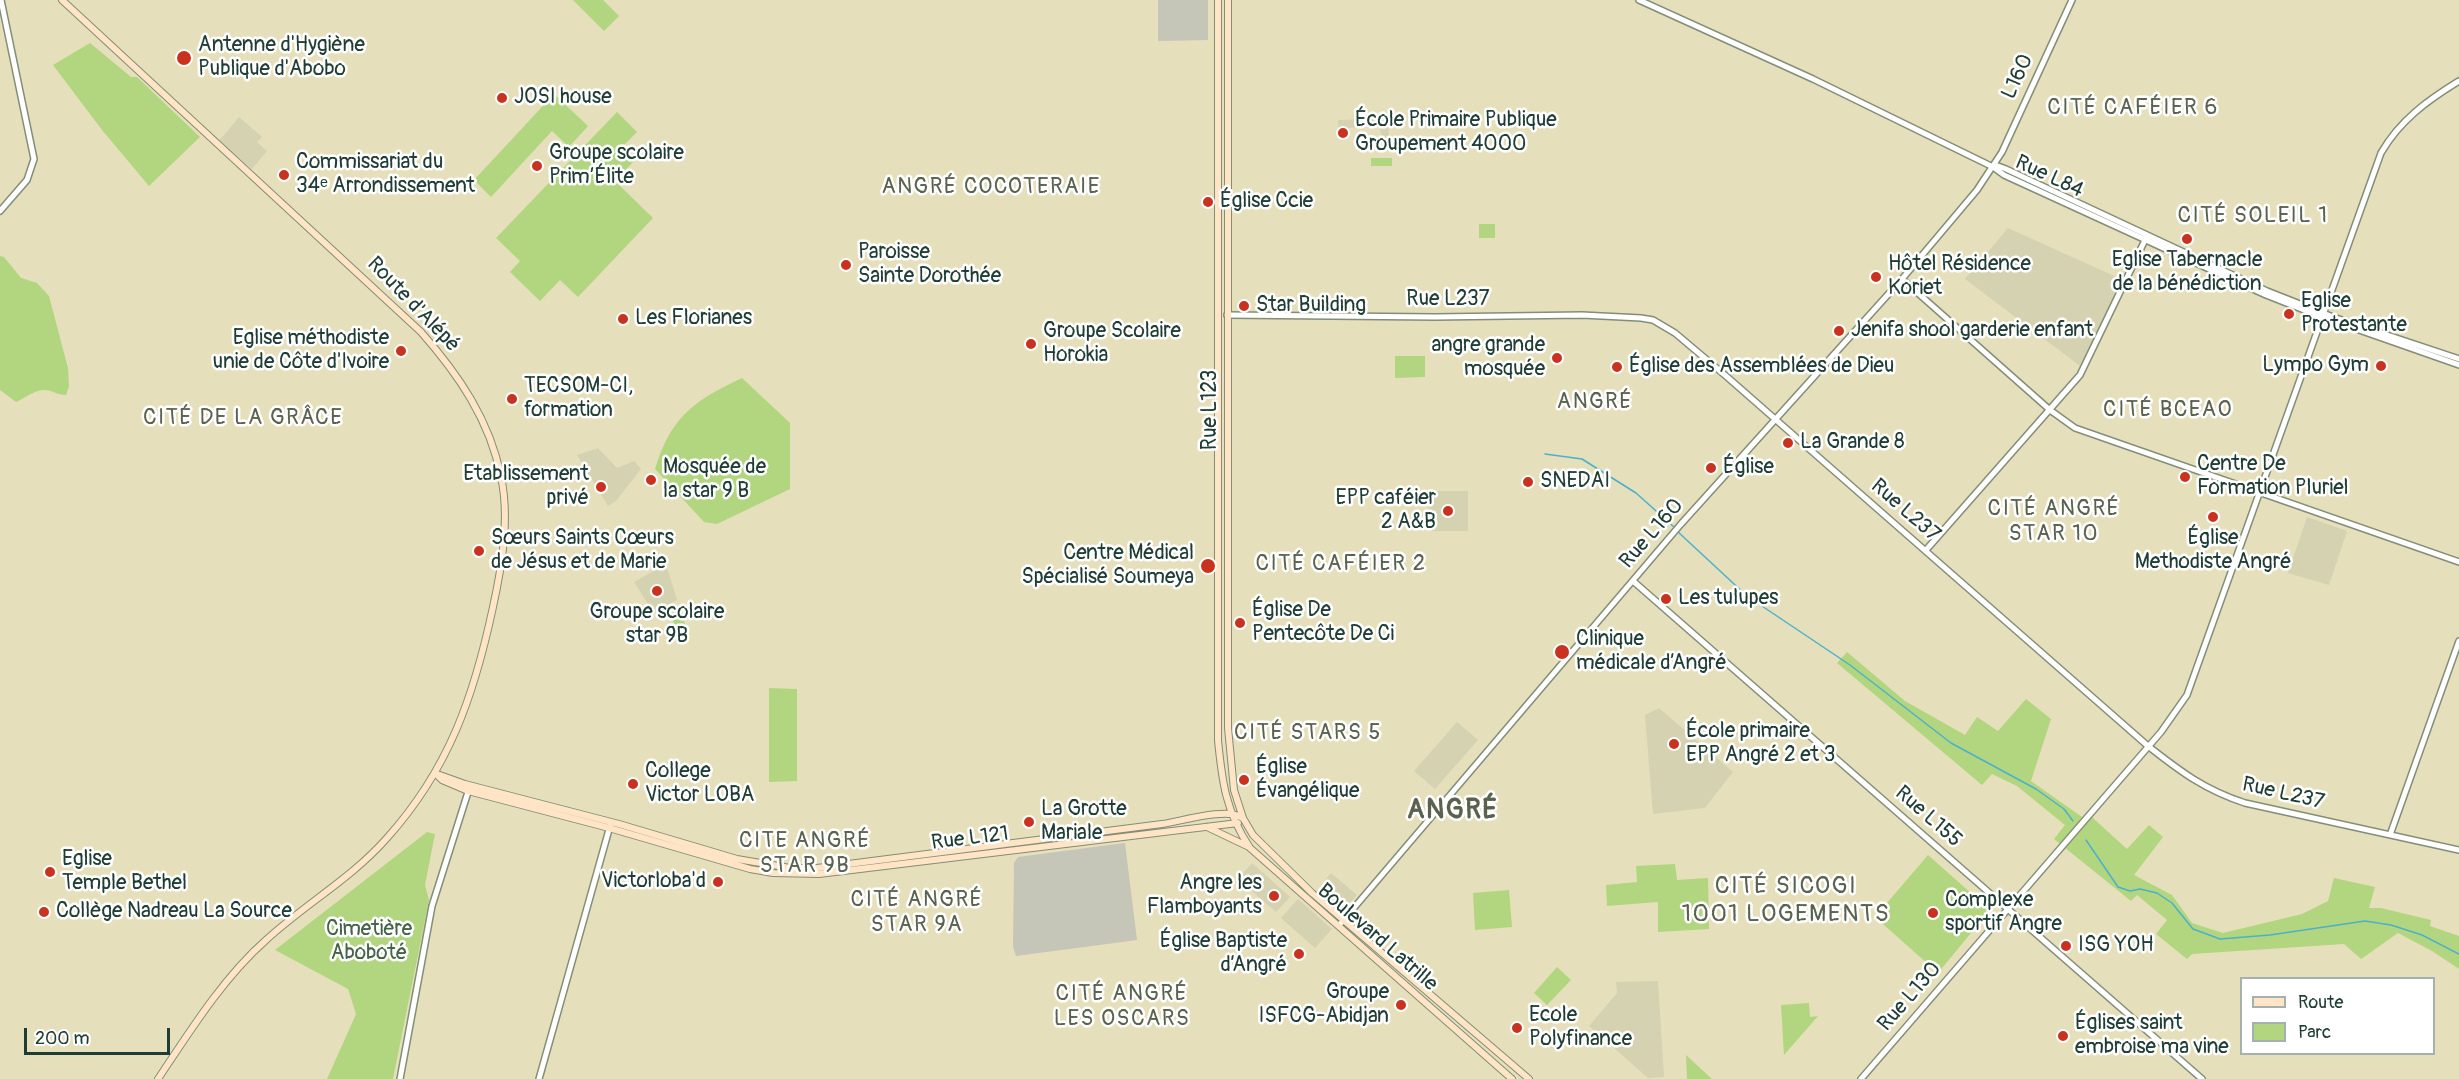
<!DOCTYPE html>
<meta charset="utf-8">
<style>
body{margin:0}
#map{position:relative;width:2459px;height:1079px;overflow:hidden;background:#e5dfbb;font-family:Pangolin,sans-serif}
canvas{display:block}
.legend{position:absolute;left:2240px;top:977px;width:195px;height:78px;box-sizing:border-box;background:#fff;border:2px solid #a5b1ae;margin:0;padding:8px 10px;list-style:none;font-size:18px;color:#1f3d34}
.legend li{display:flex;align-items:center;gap:12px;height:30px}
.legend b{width:30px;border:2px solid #a5b1ae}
.scale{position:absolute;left:24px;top:1028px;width:146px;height:27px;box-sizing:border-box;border:3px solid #1f3d34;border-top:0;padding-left:8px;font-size:18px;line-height:21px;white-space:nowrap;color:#1f3d34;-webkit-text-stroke:4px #fff;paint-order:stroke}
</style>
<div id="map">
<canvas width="2459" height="1079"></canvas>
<ul class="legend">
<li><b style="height:8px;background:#ffe4c6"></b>Route</li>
<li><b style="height:16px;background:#b2d67f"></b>Parc</li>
</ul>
<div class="scale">200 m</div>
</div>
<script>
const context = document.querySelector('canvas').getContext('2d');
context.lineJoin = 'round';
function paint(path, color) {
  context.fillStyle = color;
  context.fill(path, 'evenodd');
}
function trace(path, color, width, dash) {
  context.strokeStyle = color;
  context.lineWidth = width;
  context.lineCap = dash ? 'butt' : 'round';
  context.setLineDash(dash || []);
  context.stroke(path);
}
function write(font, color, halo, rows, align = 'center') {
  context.font = font + ' Pangolin,sans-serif';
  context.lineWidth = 5;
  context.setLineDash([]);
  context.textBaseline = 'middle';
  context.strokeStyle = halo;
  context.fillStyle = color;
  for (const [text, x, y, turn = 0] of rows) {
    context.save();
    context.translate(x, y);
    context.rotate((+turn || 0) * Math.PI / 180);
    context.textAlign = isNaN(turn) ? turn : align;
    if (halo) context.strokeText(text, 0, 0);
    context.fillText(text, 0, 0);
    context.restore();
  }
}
paint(new Path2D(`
 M239,117L262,137L257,142L267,151L252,169L219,141Z
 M1388,118L1389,138H1381L1380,126L1347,128V139H1339L1338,120Z
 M2008,228L2123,280L2093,343L2080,366L1965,279Z
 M598,448L617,468L634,461L641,469L616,501L608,506L577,455Z
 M1429,491H1468V531H1428Z
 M2307,517L2347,531L2329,585L2288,573Z
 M666,564L677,600L653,612L634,582Z
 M1659,708L1733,772L1705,808L1653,814L1645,715Z
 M1457,722L1478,740L1435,789L1414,771Z
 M1252,863L1290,897L1276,912L1238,879Z
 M1331,873L1357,895L1340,914L1315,893Z
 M1298,899L1332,929L1315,948L1281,918Z
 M1658,981L1664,1077L1648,1078L1589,1026L1617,993L1616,982Z`), '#d5d2b2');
paint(new Path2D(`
 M1158,0H1208V40L1158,41Z
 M1125,843L1137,940L1016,956L1013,947L1014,863L1018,857Z`), '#c5c5b8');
paint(new Path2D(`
 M573,0H603L619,16L604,31Z
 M90,43L131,77H137L200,137L149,186L102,130L53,65Z
 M554,94L588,126L569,147L552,131L491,197L474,180Z
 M617,112L637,132L621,148L634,161L615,181L653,218L578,297L560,280L540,301L510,272L520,261L496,238Z
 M1371,158H1392V166H1371Z
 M1479,224H1495V238H1479Z
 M0,256L4,257L21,278L37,283L49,296L68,368L69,386L66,395C57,395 54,391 46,390C36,389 25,398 16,402L0,390Z
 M1395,356H1425V377L1395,378Z
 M742,378L790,423V489L717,524L704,522L655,469C671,417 693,401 742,378Z
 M677,610L681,612L690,639L683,640L670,616Z
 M1847,652L1905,701L1965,735L1977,717L1998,731L2026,699L2051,719L2031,781L2082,817L2089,810L2094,819L2127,849L2149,825L2163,837L2134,875L2172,895L2192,923L2223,933L2302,914L2328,901L2334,878L2375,887L2369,908H2381L2431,920L2430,926L2459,936V969L2432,951L2398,933L2361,959L2344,944L2192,954L2187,959L2156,934L2167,920L2137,895L2131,901L2054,839L2065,825L2017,786L1992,774L1982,785L1837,663Z
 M769,688L797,689V781L769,782Z
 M427,832L435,834L425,885L429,900L393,1079H327L356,1014L348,989L275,950Z
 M1928,855L1990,910L1938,973L1875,917Z
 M1675,864L1677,880L1708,878L1709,929L1658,932V902L1607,906L1606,885L1637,882L1636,866Z
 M1509,890L1512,927L1475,930L1473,893Z
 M1557,967L1571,980L1547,1005L1534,993Z
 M1809,1003L1810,1017L1818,1016L1784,1055L1781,1005Z
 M1686,1055L1712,1079H1687Z`), '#b2d67f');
trace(new Path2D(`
 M1545,454L1582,459L1636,493L1674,527
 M1677,531L1747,596L1850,665L1951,743L2036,789L2064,809L2073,821
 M2086,840L2118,887L2130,891L2140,889L2157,893L2172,903L2193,929L2220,939L2270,935L2365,921L2391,925L2422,935L2459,954`), '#4cb0cb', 1.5);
const tertiary = new Path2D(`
 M1639,0L1813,79L1993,167L2004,175L2266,295L2322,317L2459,365
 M1993,167L1998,166L2006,169L2267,291L2333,317L2459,359
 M0,211L27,180L34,159L1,0
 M1902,279L2050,410L2075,428L2459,562
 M1227,315L1435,317L1582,315L1641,318L1653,320L1675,333L1726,376L2148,746C2181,772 2205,790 2245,803L2459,850
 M1926,550L2080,375L2146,238
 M1633,581L2202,1079
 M2390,835L2459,641
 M1341,923L1681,524L1902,279L1977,190L2002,152L2072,0
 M400,1079L432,906L469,789
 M539,1079L610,826
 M1861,1079L2161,732L2187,695L2381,153C2400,120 2428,100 2459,81`);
const secondary = new Path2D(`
 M62,0L421,332C458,374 490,420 501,477C510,518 502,566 493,607C474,696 449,769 387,838C352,878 305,904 266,940C223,978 190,1031 158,1079
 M1218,0V740C1222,782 1226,812 1250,848L1512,1079
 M1228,0V728L1234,790L1243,818L1253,835L1312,893L1529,1079
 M436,774L442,780L468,791L609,828L750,869L773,873L819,874L1238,823
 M437,774L465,784L619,824L737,859L790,868H817C932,854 1047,839 1162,824C1182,821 1228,807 1242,818
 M1207,827L1249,847`);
trace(tertiary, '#828e78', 8);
trace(secondary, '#828e78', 8);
trace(tertiary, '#fff', 5);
trace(secondary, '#ffe4c6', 6);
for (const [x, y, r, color] of [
 [184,58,8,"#c8321e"],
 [502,98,6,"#c8321e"],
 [1343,133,6,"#c8321e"],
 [537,166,6,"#c8321e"],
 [284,175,6,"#c8321e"],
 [1208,202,6,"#c8321e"],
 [2187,239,6,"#c8321e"],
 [846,265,6,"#c8321e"],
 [1876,277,6,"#c8321e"],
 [1244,306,6,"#c8321e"],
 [2289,314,6,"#c8321e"],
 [623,319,6,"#c8321e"],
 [1839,331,6,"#c8321e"],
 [1031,344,6,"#c8321e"],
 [401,351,6,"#c8321e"],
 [1557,358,6,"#c8321e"],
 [2381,366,6,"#c8321e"],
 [1617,367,6,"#c8321e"],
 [512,399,6,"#c8321e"],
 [1788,443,6,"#c8321e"],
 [1711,468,6,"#c8321e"],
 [2185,477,6,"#c8321e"],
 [651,480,6,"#c8321e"],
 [1528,482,6,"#c8321e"],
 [601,487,6,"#c8321e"],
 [1448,511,6,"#c8321e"],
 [2213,517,6,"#c8321e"],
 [479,551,6,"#c8321e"],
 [1208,566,8,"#c8321e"],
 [657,591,6,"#c8321e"],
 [1666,599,6,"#c8321e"],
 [1240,623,6,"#c8321e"],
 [1562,652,8,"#c8321e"],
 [1674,744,6,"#c8321e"],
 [1244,780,6,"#c8321e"],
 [633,784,6,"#c8321e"],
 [1029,822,6,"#c8321e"],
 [50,872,6,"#c8321e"],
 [718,882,6,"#c8321e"],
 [1274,896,6,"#c8321e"],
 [44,912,6,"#c8321e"],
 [1933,913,6,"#c8321e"],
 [2066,946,6,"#c8321e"],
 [1299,954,6,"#c8321e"],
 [1401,1005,6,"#c8321e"],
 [1517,1028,6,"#c8321e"],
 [2063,1036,6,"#c8321e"]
]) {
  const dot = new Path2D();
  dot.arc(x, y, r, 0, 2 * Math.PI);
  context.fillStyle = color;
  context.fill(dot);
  trace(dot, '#fff', 2);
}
write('21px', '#1f3d34', '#fff', [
 ["Antenne d'Hygiène",198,46],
 ["Publique d'Abobo",198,70],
 ["JOSI house",514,98],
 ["École Primaire Publique",1355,121],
 ["Groupement 4000",1355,145],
 ["Groupe scolaire",549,154],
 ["Prim’Élite",549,178],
 ["Commissariat du",296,163],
 ["34ᵉ Arrondissement",296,187],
 ["Église Ccie",1220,202],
 ["Paroisse",858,253],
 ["Sainte Dorothée",858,277],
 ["Eglise Tabernacle",2187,261,"center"],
 ["de la bénédiction",2187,285,"center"],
 ["Hôtel Résidence",1888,265],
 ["Koriet",1888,289],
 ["Eglise",2301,302],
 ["Protestante",2301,326],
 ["Star Building",1256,306],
 ["Les Florianes",635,319],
 ["Jenifa shool garderie enfant",1851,331],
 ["Groupe Scolaire",1043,332],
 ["Horokia",1043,356],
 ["Eglise méthodiste",389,339,"right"],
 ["unie de Côte d'Ivoire",389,363,"right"],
 ["angre grande",1545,346,"right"],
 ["mosquée",1545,370,"right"],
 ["Lympo Gym",2369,366,"right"],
 ["Église des Assemblées de Dieu",1629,367],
 ["TECSOM-CI,",524,387],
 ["formation",524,411],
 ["La Grande 8",1800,443],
 ["Centre De",2197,465],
 ["Formation Pluriel",2197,489],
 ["Mosquée de",663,468],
 ["la star 9 B",663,492],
 ["Église",1723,468],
 ["Etablissement",589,475,"right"],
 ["privé",589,499,"right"],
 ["SNEDAI",1540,482],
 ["EPP caféier",1436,499,"right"],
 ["2 A&B",1436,523,"right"],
 ["Sœurs Saints Cœurs",491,539],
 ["de Jésus et de Marie",491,563],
 ["Église",2213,539,"center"],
 ["Methodiste Angré",2213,563,"center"],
 ["Centre Médical",1194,554,"right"],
 ["Spécialisé Soumeya",1194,578,"right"],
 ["Les tulupes",1678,599],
 ["Église De",1252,611],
 ["Pentecôte De Ci",1252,635],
 ["Groupe scolaire",657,613,"center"],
 ["star 9B",657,637,"center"],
 ["Clinique",1576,640],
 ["médicale d’Angré",1576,664],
 ["École primaire",1686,732],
 ["EPP Angré 2 et 3",1686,756],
 ["Église",1256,768],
 ["Évangélique",1256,792],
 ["College",645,772],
 ["Victor LOBA",645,796],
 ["La Grotte",1041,810],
 ["Mariale",1041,834],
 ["Eglise",62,860],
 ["Temple Bethel",62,884],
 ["Victorloba'd",706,882,"right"],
 ["Angre les",1262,884,"right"],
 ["Flamboyants",1262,908,"right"],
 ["Complexe",1945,901],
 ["sportif Angre",1945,925],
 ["Collège Nadreau La Source",56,912],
 ["Église Baptiste",1287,942,"right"],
 ["d’Angré",1287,966,"right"],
 ["ISG YOH",2078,946],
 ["Groupe",1389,993,"right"],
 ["ISFCG-Abidjan",1389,1017,"right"],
 ["Ecole",1529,1016],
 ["Polyfinance",1529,1040],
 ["Églises saint",2075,1024],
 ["embroise ma vine",2075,1048]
], 'left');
write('21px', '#1f3d34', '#fff', [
 ["L160",2018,77,-65],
 ["Rue L84",2049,177,25],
 ["Rue L237",1448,300],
 ["Route d'Alépé",413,305,46],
 ["Rue L123",1211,410,-90],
 ["Rue L237",1905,511,41],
 ["Rue L160",1652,534,-49],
 ["Rue L237",2283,794,13],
 ["Rue L155",1928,817,41],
 ["Rue L121",970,839,-7],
 ["Boulevard Latrille",1377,938,41],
 ["Rue L130",1910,997,-49]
]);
write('21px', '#446347', '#fff', [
 ["Cimetière",369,930],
 ["Aboboté",369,954]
]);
context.letterSpacing = '1.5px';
write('22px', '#59624f', '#fff', [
 ["CITÉ CAFÉIER 6",2133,108],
 ["ANGRÉ COCOTERAIE",991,187],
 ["CITÉ SOLEIL 1",2253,216],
 ["ANGRÉ",1595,402],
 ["CITÉ BCEAO",2168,410],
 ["CITÉ DE LA GRÂCE",243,418],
 ["CITÉ ANGRÉ",2054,509],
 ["STAR 10",2054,534],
 ["CITÉ CAFÉIER 2",1341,564],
 ["CITÉ STARS 5",1308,733],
 ["CITE ANGRÉ",805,841],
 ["STAR 9B",805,866],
 ["CITÉ ANGRÉ",917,900],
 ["STAR 9A",917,925],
 ["CITÉ ANGRÉ",1122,994],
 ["LES OSCARS",1122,1019]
]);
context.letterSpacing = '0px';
context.letterSpacing = '1.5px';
write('24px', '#59624f', '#fff', [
 ["CITÉ SICOGI",1786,887],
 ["1001 LOGEMENTS",1786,915]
]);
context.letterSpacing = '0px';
context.letterSpacing = '1.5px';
write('bold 27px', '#59624f', '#fff', [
 ["ANGRÉ",1453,811]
]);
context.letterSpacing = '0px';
</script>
